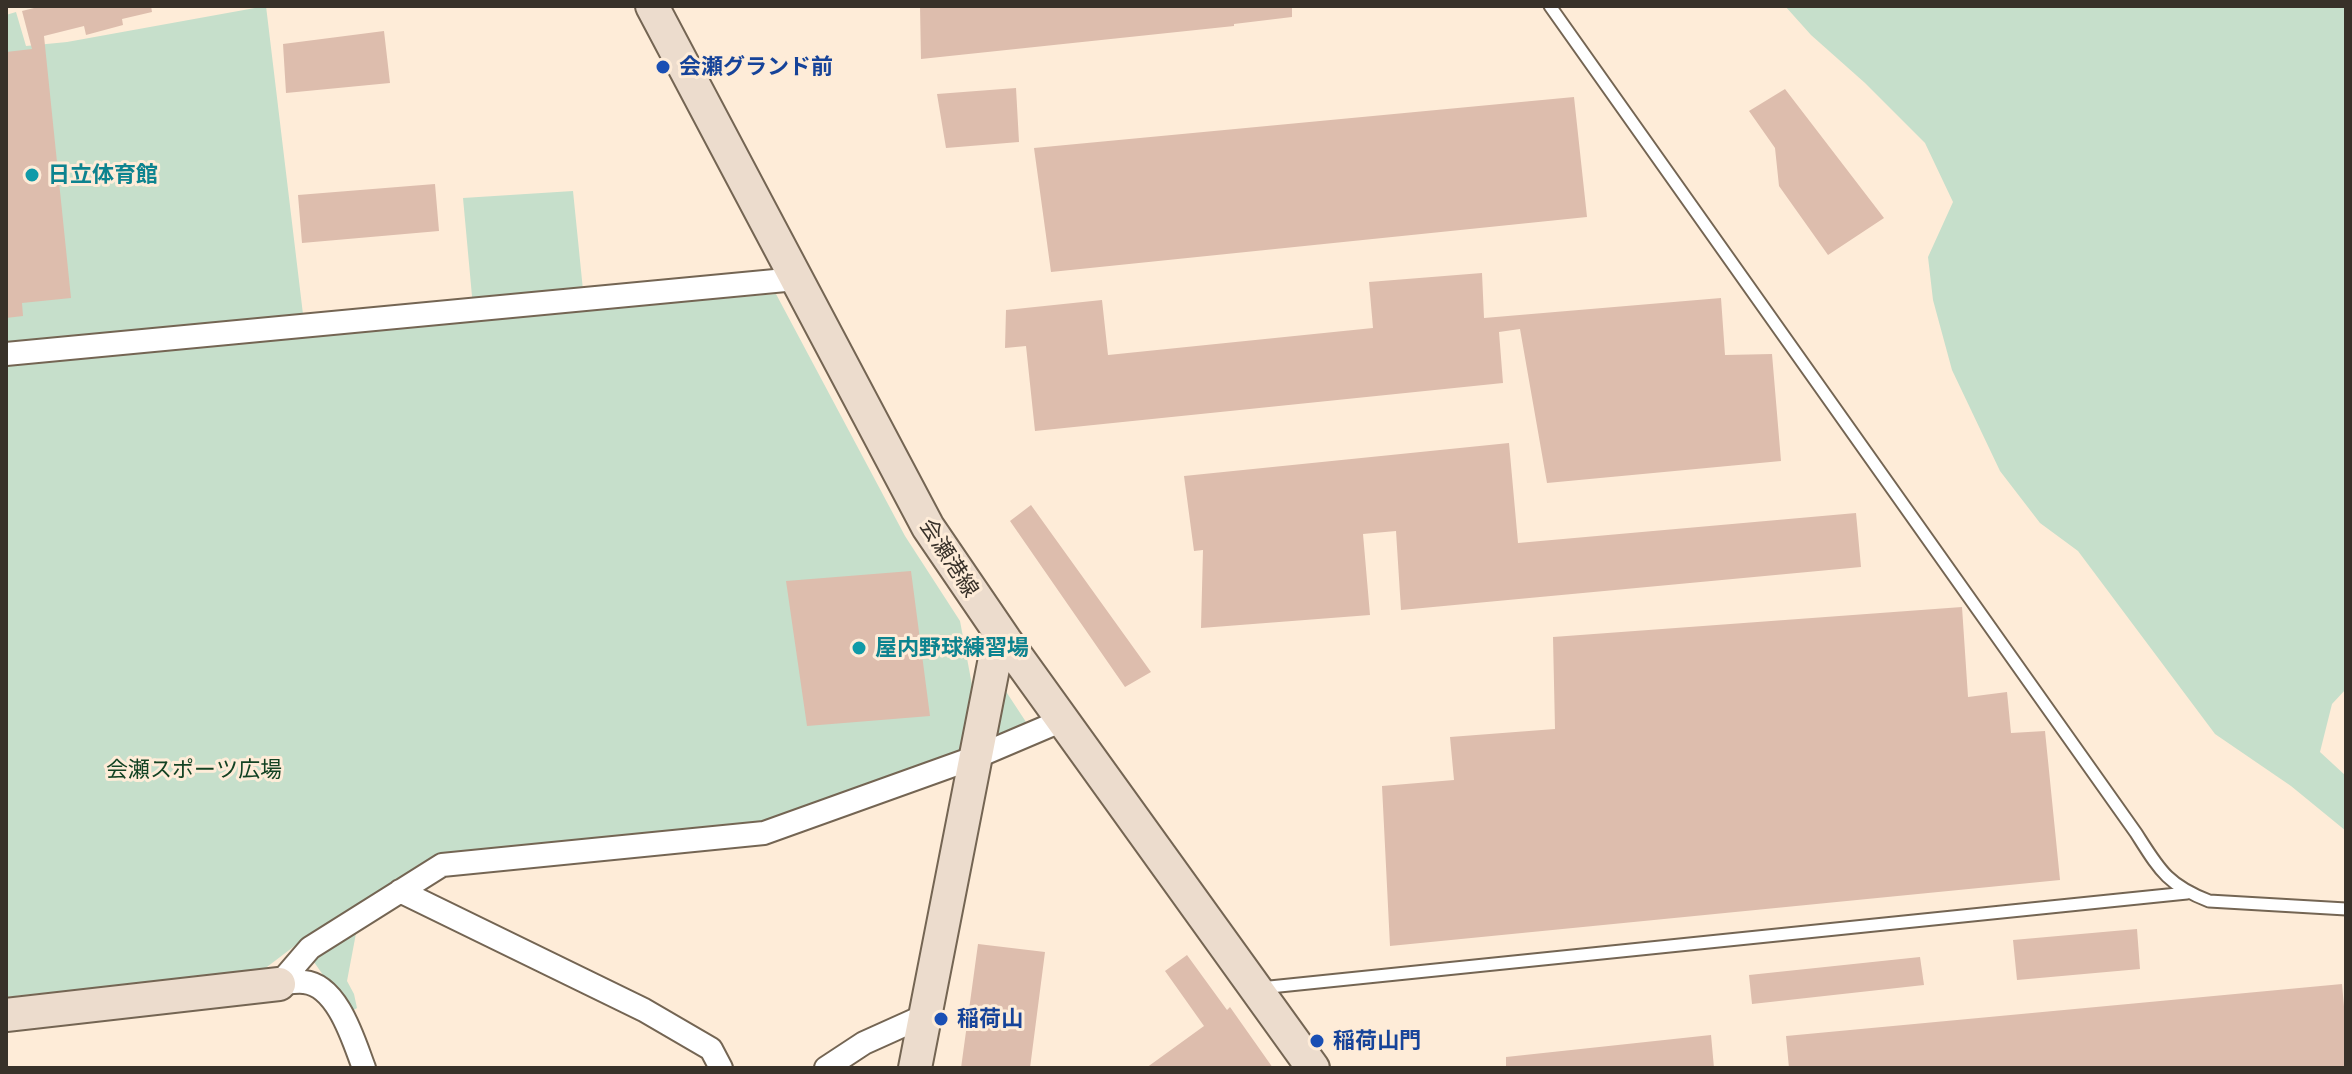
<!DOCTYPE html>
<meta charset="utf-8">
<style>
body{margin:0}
#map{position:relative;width:2352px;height:1074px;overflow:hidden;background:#feecd8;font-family:Lato,sans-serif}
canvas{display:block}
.frame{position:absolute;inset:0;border:8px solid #383129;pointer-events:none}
</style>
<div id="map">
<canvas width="2352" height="1074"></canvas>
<div class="frame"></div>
</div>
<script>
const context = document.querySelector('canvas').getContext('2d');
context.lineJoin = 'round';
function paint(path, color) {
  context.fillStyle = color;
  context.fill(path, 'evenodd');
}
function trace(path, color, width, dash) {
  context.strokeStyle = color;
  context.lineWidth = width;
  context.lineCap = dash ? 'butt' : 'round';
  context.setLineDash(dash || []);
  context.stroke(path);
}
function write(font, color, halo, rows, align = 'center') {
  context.font = font + ' Lato,"Noto Sans JP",sans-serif';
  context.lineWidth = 6;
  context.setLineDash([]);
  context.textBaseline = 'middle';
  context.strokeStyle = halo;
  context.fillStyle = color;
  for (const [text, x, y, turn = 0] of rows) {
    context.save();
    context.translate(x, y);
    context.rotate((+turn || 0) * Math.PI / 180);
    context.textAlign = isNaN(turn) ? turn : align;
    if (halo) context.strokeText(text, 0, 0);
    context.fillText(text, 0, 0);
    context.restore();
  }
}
paint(new Path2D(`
 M266,6L305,331L474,318L463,198L573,191L585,310L776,294L905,536L960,621L972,685L959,754L760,826L439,856L305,938L263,970L6,997V15L16,12L26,46L67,42Z
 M1785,6H2346V689L2332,704L2320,752L2346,776V831L2291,786L2215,734L2078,551L2040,523L2000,471L1952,370L1933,300L1928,257L1953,202L1925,143L1865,83L1811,35Z
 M1005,690L1028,725L999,734L995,728Z
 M357,928L347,981L354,994L357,1008L349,1013L312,959Z`), '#c6dfcb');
paint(new Path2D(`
 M42,6H151L152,12L122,19L123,25L86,35L84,26L44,36L71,298L22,303L23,316L6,318V52L32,49L22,11Z
 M920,6H1292V17L1234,24V26L921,59Z
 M384,31L390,83L286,93L283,44Z
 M1016,88L1019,142L946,148L937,94Z
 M1785,89L1884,218L1828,255L1779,186L1775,148L1749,111Z
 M1574,97L1587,217L1051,272L1034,148Z
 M435,184L439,231L302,243L298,195Z
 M1482,273L1484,318L1721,298L1725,355L1772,354L1781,461L1547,483L1520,329L1499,332L1503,383L1035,431L1026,346L1005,348L1006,310L1102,300L1108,355L1373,328L1369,282Z
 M1509,443L1518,543L1856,513L1861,567L1401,610L1396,531L1363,534L1370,615L1201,628L1203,550L1194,551L1184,476Z
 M1031,505L1151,672L1125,687L1010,521Z
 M911,571L930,716L807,726L786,581Z
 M1962,607L1968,697L2007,692L2011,733L2045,731L2060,880L1390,946L1382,786L1454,780L1450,737L1555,729L1553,637Z
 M2137,929L2140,969L2017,980L2013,940Z
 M978,944L1045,952L1030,1068H961Z
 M1187,955L1227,1010L1230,1007L1273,1068H1146L1204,1026L1165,971Z
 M1920,957L1924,985L1752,1004L1749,975Z
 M2342,984L2346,1029V1068H1789L1786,1036Z
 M1711,1035L1714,1068H1506V1057Z`), '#ddbdad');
const lane = new Path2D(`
 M1550,6L2136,833C2159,869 2167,885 2209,901L2346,909
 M1260,988L2187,893`);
const street = new Path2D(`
 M6,354L796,279
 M400,891L644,1010L711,1049L721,1068
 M279,984L310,948L442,865L764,833L976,757L1063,720
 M279,984C287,983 296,981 304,982C338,985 354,1042 364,1068
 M826,1068L864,1043L924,1016`);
const secondary = new Path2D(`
 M652,6L928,527L1005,640L1313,1068
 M6,1015L279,984
 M915,1068L995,658L1005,640`);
trace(lane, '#746553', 15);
trace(street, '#746553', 26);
trace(secondary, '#746553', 36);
trace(lane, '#fff', 11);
trace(street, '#fff', 22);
trace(secondary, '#ecdccd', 32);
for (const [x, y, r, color] of [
 [663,67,8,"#1a4fb4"],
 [32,175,8,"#0f9aa8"],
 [859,648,8,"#0f9aa8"],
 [941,1019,8,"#1a4fb4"],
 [1317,1041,8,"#1a4fb4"]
]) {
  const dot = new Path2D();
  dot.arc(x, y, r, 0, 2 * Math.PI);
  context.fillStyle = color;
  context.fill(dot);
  trace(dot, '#feecd8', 3);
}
write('bold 22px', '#164399', '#feecd8', [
 ["会瀬グランド前",679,67],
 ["稲荷山",957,1019],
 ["稲荷山門",1333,1041]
], 'left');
write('bold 22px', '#0d838f', '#feecd8', [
 ["日立体育館",48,175],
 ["屋内野球練習場",875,648]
], 'left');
write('22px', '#383129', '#feecd8', [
 ["会瀬港線",949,558,57]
]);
write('22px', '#134223', '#feecd8', [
 ["会瀬スポーツ広場",194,770]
]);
</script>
